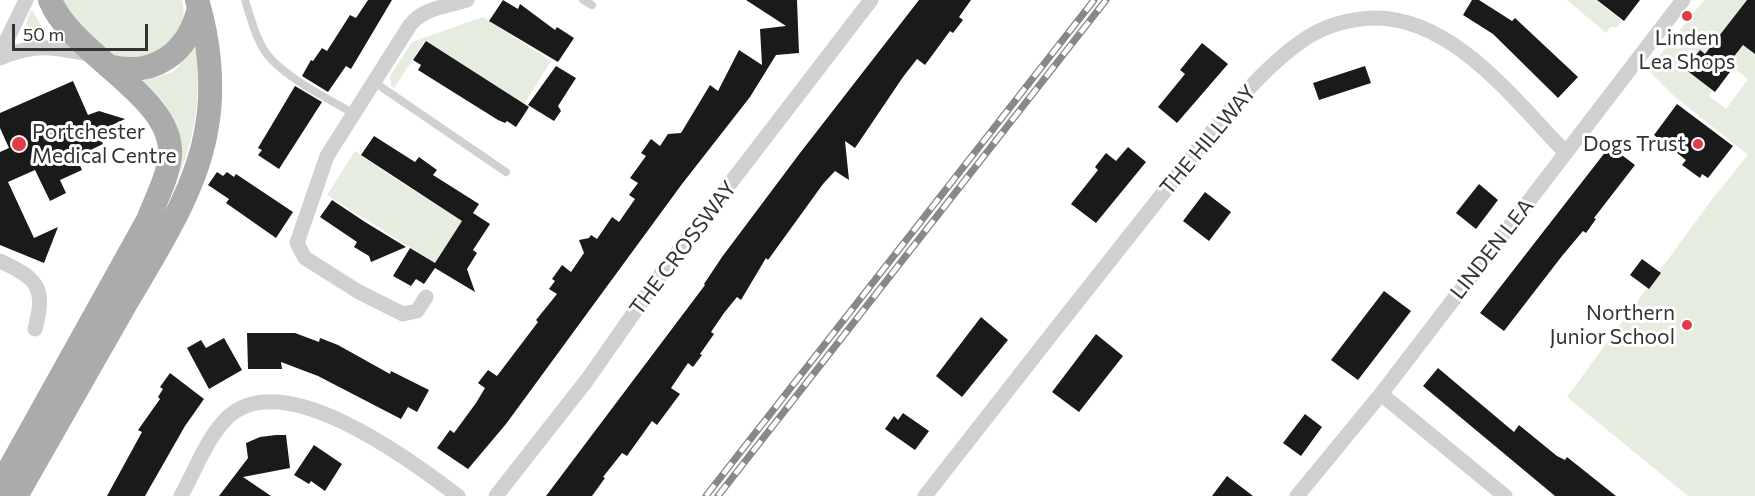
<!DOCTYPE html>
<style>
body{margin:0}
#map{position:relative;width:1755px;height:496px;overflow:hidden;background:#fff;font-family:Commissioner,sans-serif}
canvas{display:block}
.scale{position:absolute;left:12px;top:24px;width:136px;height:27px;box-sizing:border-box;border:3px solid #333;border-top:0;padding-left:8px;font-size:18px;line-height:21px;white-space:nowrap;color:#333;-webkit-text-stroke:4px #fff;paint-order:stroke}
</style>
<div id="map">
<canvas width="1755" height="496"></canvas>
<div class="scale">50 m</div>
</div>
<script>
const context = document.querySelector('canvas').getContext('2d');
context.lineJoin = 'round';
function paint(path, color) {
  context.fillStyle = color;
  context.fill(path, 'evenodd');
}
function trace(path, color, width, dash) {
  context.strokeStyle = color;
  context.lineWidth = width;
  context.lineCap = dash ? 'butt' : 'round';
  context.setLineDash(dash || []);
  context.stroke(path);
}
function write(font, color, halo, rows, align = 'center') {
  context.font = font + ' Commissioner,sans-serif';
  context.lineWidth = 6;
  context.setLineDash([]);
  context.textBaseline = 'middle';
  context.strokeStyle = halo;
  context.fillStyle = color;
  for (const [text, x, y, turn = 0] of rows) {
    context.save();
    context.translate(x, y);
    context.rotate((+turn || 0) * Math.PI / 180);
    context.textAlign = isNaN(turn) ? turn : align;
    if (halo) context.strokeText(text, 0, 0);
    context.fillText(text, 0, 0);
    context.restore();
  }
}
paint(new Path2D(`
 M56,0H182C189,31 171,40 150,59L110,57Z
 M1567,0H1596L1622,21L1618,27H1610L1606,33Z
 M1704,0H1747L1705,54L1700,50L1685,69L1713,90L1709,96L1726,109L1748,79L1728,64L1743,45L1755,54V496H1688L1567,397L1713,198L1748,155L1675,97L1648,70Z
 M30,11H33L45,33L23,34Z
 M483,17L551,61L524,104L424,42L394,88L391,86L390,76L412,42Z
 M193,49L196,51C207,144 167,207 122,284L181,149C179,121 164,98 142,81L173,72Z
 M355,151C390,177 426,197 462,221L435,263L327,195Z`), '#e6ecdf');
paint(new Path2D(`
 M368,0H392L351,69L346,66L328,92L302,76L311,60L313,61L322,48L327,51L350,15L356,18Z
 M503,0L518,9L520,4L555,30L557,27L574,38L558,62L489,21Z
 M746,0H797L799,53L776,55L750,97L682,184L506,424L468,469L437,448L450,430L454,433L476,403L485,388L478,383L488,370L497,376L538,322L536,320L557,294L549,289L555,281L552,279L562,265L571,272L584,253L579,240L589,238L591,235L597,239L612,217L619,222L635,199L629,195L638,183L630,178L646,156L641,153L651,139L660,146L668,134L681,133L710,85L718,91L739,50L762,65L760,29L786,26Z
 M919,0H971L959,17L963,20L953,33L950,31L925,65L917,59L903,77L855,148L845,141L849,180L835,171L823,184L768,260L766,258L741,300L737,297L724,313L711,332L714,334L700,354L702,355L693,367L688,363L671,388L680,394L657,425L652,421L627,456L622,453L603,477L605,478L592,496H546L705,285L704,284L722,257L800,153Z
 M1472,0H1479L1512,21L1515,18L1578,77L1558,98L1493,34L1463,15Z
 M1597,0H1640L1624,21Z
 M1747,0H1755V54L1743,45L1725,68L1730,72L1715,92L1685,69L1700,50L1705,54Z
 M426,41L529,107L516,127L507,121L505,123L498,120L418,70L421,65L413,60Z
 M1202,43L1228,64L1177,123L1158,107L1185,74L1180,70Z
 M556,66L576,78L558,106L561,111L554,121L528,105Z
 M1365,66L1371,83L1319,100L1313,83Z
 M73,81L88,115L99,111L125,119L97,132L103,144L76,157L82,170L60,180L66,193L50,201L35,170L8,182L34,238L58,227L44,263L0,245V152L9,148L0,128V113Z
 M295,86L322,102L279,169L258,155L262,150L258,148Z
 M1677,104L1733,146L1708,178L1702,174L1700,178L1682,165L1686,160L1654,135Z
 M374,136L415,162L419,157L437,170L433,175L479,204L473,213L490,224L473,250L477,253L467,269L475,292L435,268L424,284L416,279L411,286L393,276L410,248L435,263L462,221L361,155Z
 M1610,146L1635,165L1594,218L1596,219L1586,233L1583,231L1562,256L1504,331L1480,313Z
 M1128,147L1146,162L1096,223L1071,204L1098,170L1095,167L1106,153L1116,161Z
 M217,172L223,176L227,172L234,177L236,174L293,212L276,238L226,203L229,199L208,185Z
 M1479,184L1498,200L1476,229L1456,213Z
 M1205,192L1231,212L1209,241L1183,221Z
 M332,200L365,222L406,247L371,262L369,256L354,247L357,242L320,217Z
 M1642,259L1661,273L1649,289L1630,275Z
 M1384,291L1411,311L1358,380L1331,360Z
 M981,317L1008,340L962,397L936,376Z
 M247,333H295L319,342L320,338L338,345L390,374L391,371L429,390L417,412L408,407L401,419L318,376L281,362L282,369H248Z
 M1096,334L1123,356L1079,412L1052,392Z
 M224,338L242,370L209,389L187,348L201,340L206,348Z
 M1438,368L1514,432L1519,425L1557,456L1565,460L1567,457L1616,496H1555L1423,386Z
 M170,373L204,399L185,426L145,496H107L142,432L138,430L160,399L158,397L163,389L160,387Z
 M903,413L929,431L915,450L885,429L894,416L898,420Z
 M1305,414L1322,427L1301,456L1283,443Z
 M276,435H286L290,468L243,477L271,496H219L248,458L246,443L260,437Z
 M314,445L342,464L325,491L311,481L309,484L294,475Z
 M1227,476L1253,496H1212Z`), '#1a1a1a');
trace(new Path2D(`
 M245,0C251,19 257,44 271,59C293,82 326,97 352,113
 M583,0L592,5
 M374,82L506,172`), '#d0d0d0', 8);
trace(new Path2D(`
 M0,54L26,0
 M0,58C36,43 54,47 92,55
 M0,261C38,279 46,287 35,329
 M426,297L417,311L403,314L359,292L305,258L297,243L327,156L410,25C425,7 446,7 467,0
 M1381,394L1505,496
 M181,496C195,471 207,437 228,417C285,365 411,461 458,496
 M496,496L587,380L666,267L871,0
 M925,496C1002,397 1079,299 1157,201C1197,151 1255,70 1308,37C1327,25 1350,19 1373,18C1454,17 1515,101 1566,153
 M1297,496L1381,394L1683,0`), '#d0d0d0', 15);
trace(new Path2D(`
 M108,66C154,78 188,53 199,8
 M0,486L148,220C156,199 168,177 170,155C174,96 72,55 50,0
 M16,496C51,434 86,372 122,310C154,254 197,192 207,126C214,86 209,39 197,0`), '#ababab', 24);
const rail = new Path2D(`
 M706,496L1094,0
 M718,496L1106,0`);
trace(rail, '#888', 7);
trace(rail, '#fff', 4.5, [14]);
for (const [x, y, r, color] of [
 [1687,16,6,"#e63946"],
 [19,144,8,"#e63946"],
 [1698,144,6,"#e63946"],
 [1687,325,6,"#e63946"]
]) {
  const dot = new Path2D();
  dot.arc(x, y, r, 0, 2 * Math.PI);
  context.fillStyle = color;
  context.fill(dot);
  trace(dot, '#fff', 2);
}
write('21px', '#333', '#fff', [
 ["Linden",1687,38,"center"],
 ["Lea Shops",1687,62,"center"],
 ["Portchester",32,132,"left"],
 ["Medical Centre",32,156,"left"],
 ["Dogs Trust",1686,144],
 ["Northern",1675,313],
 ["Junior School",1675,337]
], 'right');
write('21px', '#333', '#fff', [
 ["THE HILLWAY",1208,140,-50],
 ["THE CROSSWAY",683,248,-53],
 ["LINDEN LEA",1492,249,-52]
]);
</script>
